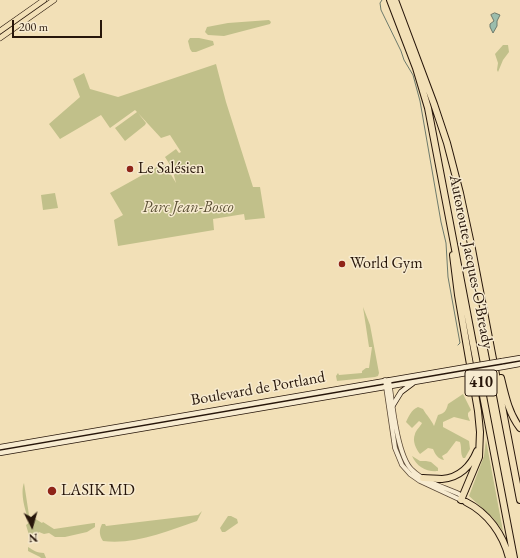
<!DOCTYPE html>
<meta charset="utf-8">
<style>
body{margin:0}
#map{position:relative;width:520px;height:558px;overflow:hidden;background:#f2e0b7;font-family:"EB Garamond",serif}
canvas{display:block}
.north{position:absolute;left:12px;top:506px;width:40px;height:40px;-webkit-text-stroke:3px #f7ebd0;paint-order:stroke;rotate:174deg;font-size:11px;font-weight:700;line-height:16px;text-align:center;color:#27160a}
.north::after{content:'';display:block;margin:auto;width:14px;height:18px;background:#27160a;clip-path:polygon(50% 0,100% 100%,50% 72%,0 100%)}
.scale{position:absolute;left:12px;top:20px;width:90px;height:18px;box-sizing:border-box;border:2px solid #27160a;border-top:0;padding-left:5px;font-size:12px;line-height:14px;white-space:nowrap;color:#27160a;-webkit-text-stroke:3px #f7ebd0;paint-order:stroke}
</style>
<div id="map">
<canvas width="520" height="558"></canvas>
<div class="north">N</div>
<div class="scale">200 m</div>
</div>
<script>
const context = document.querySelector('canvas').getContext('2d');
context.lineJoin = 'round';
function paint(path, color) {
  context.fillStyle = color;
  context.fill(path, 'evenodd');
}
function trace(path, color, width, dash) {
  context.strokeStyle = color;
  context.lineWidth = width;
  context.lineCap = dash ? 'butt' : 'round';
  context.setLineDash(dash || []);
  context.stroke(path);
}
function write(font, color, halo, rows, align = 'center') {
  context.font = font + ' "EB Garamond",serif';
  context.lineWidth = 3;
  context.setLineDash([]);
  context.textBaseline = 'middle';
  context.strokeStyle = halo;
  context.fillStyle = color;
  for (const [text, x, y, turn = 0] of rows) {
    context.save();
    context.translate(x, y);
    context.rotate((+turn || 0) * Math.PI / 180);
    context.textAlign = isNaN(turn) ? turn : align;
    if (halo) context.strokeText(text, 0, 0);
    context.fillText(text, 0, 0);
    context.restore();
  }
}
paint(new Path2D(`
 M269,20L271,22L270,24L224,36L208,35L205,32L207,27L228,23Z
 M190,38H199L213,41L214,45L196,52H192L190,49L188,41Z
 M503,45H508L509,52L503,60L498,72L497,70L498,63L495,54Z
 M216,64L226,102L253,187H260L265,218L245,220L244,214L213,219L214,230L118,246L114,220L123,215L110,193L164,163L176,183L172,168L165,157L176,149L179,153L181,152L170,135L161,138L138,113L146,123L145,125L125,141L115,128L137,112L135,110L110,128L101,115L60,139L49,124L80,97L73,79L84,73L90,89L118,97Z
 M55,193L58,208L43,210L41,195Z
 M363,307L370,325L379,373L378,376L375,377L337,381L336,376L338,373L339,375L362,373V371L366,368H369L372,347H369Z
 M463,394L471,410L468,413V416L470,421L454,417L443,422V427L469,441L470,449L465,458H463C460,453 462,448 460,442L456,441L447,453L442,456L444,460C438,459 435,454 433,449L428,448L420,454C416,449 412,441 415,434C416,430 420,427 422,423L419,421L412,428L406,422C409,416 411,410 418,407L423,409C427,416 431,419 434,426L438,415C445,413 446,411 448,404Z
 M486,440L503,531L492,517L469,496L484,456Z
 M412,456L420,461H426L431,462L438,468V471C426,472 417,467 412,456Z
 M24,483L29,515L31,518H34L42,523L43,522L54,529L94,523H95V527L87,532L65,537H55L49,533L44,534L39,532L37,536L29,535L26,525L30,522C25,513 20,492 24,483Z
 M202,511L197,521C167,531 135,545 103,541C99,535 99,530 102,524H105L106,526L198,515Z
 M228,516H231L237,519L238,523L225,532H222L220,528Z
 M28,547C33,550 37,553 44,553L46,558H41L40,557L28,551Z`), '#c1c08a');
const water = new Path2D(`
 M495,13L500,15L497,21V26L493,33L490,27V24L494,21L491,15Z`);
paint(water, '#9bbdad');
trace(water, '#6d7a6c', 1);
trace(new Path2D(`
 M382,0L380,3L381,10L401,51L404,60L413,75L420,101L441,222L446,243L448,277L460,343L458,345`), '#6d7a6c', 1);
const tertiary = new Path2D(`
 M385,380L395,448L402,465L410,474L420,481L463,501
 M389,380C392,401 397,456 412,470C424,482 444,487 459,494L463,498`);
const secondary = new Path2D(`
 M502,361L520,358
 M503,367L520,364
 M393,405L401,392L413,383
 M0,447L466,367
 M0,453L467,373`);
const primary = new Path2D(`
 M0,31L44,0
 M0,38L54,0`);
const motorway = new Path2D(`
 M390,0L416,68L428,108L514,558
 M395,0L434,104L447,143L460,193L472,249L520,500
 M453,255L458,295L478,411L480,432L479,457L461,500
 M501,378C505,395 509,414 520,428
 M423,478C429,478 436,479 442,479C459,478 471,466 477,451
 M466,502C488,513 503,534 509,558`);
trace(tertiary, '#5a4835', 5.5);
trace(secondary, '#27160a', 6);
trace(primary, '#27160a', 6);
trace(motorway, '#27160a', 8);
trace(tertiary, '#f7ebd0', 4);
trace(secondary, '#f7ebd0', 4.5);
trace(primary, '#f2e0b7', 5);
trace(motorway, '#f2e0b7', 6);
const secondaryBridge = new Path2D(`
 M466,367L502,361
 M467,373L503,367`);
trace(secondaryBridge, '#27160a', 6, []);
trace(secondaryBridge, '#f7ebd0', 4.5);
for (const [x, y, r, color] of [
 [130,169,4,"#8f2418"],
 [342,264,4,"#8f2418"],
 [52,491,5,"#8f2418"]
]) {
  const dot = new Path2D();
  dot.arc(x, y, r, 0, 2 * Math.PI);
  context.fillStyle = color;
  context.fill(dot);
  trace(dot, '#f7ebd0', 1.5);
}
for (const [x, y, w] of [
 [481,383,32]
]) {
  const box = new Path2D();
  box.roundRect(x - w / 2, y - 13, w, 26, 3);
  context.fillStyle = '#f7ebd0';
  context.fill(box);
  trace(box, '#27160a', 1);
}
write('bold 15px', '#27160a', null, [
 ["410",481,383]
]);
write('16px', '#27160a', '#f7ebd0', [
 ["Le Salésien",138,169],
 ["World Gym",350,264],
 ["LASIK MD",61,491]
], 'left');
write('italic 16px', '#5d5237', '#f7ebd0', [
 ["Parc Jean-Bosco",188,208]
]);
write('16px', '#27160a', '#f7ebd0', [
 ["Autoroute Jacques-O'Bready",471,262,79],
 ["Boulevard de Portland",258,389,-10]
]);
</script>
